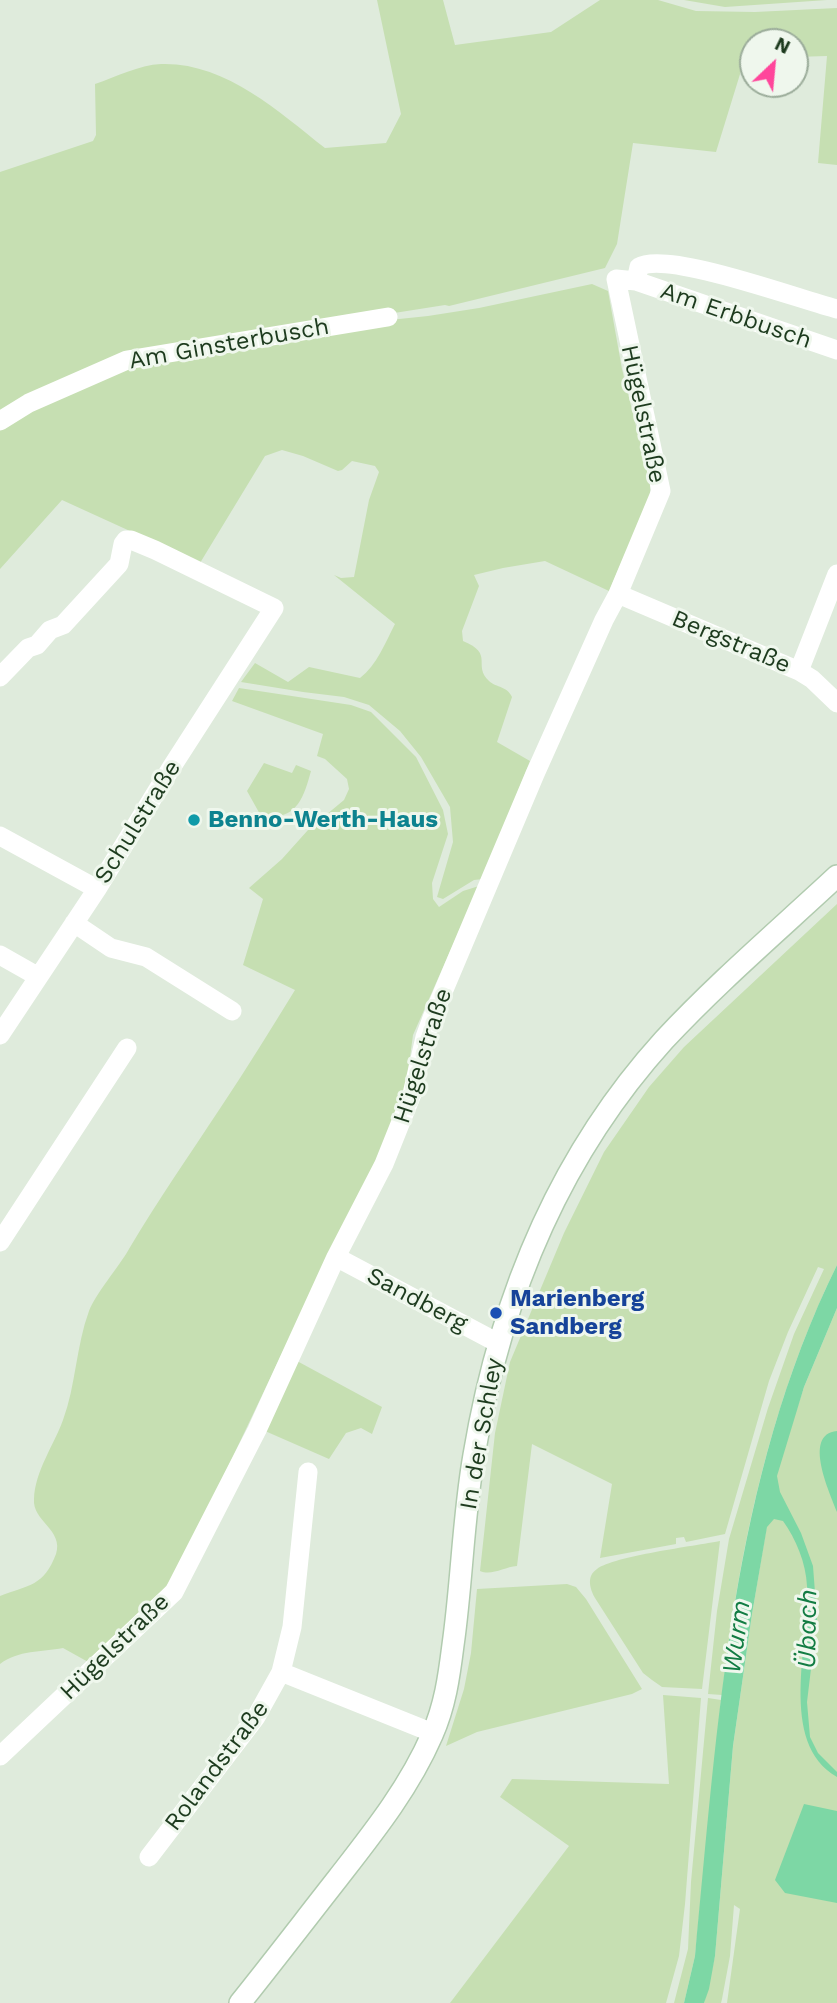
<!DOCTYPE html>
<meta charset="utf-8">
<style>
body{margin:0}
#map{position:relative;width:837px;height:2003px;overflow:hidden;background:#dfebdc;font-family:"Work Sans",sans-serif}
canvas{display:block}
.north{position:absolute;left:739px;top:28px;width:70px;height:70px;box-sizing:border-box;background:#eff7ed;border:2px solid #9bac9a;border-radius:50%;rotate:26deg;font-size:19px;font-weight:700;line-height:28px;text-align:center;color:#1d3b1e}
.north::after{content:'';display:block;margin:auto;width:24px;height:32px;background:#ff469b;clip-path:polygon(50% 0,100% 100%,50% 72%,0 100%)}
</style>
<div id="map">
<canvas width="837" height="2003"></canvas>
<div class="north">N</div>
</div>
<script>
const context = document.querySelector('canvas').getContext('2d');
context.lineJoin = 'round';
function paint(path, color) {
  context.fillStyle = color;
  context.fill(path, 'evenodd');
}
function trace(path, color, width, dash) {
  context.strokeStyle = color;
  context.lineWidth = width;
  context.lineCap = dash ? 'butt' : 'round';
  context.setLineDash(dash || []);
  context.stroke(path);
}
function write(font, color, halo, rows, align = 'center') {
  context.font = font + ' "Work Sans",sans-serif';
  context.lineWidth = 6;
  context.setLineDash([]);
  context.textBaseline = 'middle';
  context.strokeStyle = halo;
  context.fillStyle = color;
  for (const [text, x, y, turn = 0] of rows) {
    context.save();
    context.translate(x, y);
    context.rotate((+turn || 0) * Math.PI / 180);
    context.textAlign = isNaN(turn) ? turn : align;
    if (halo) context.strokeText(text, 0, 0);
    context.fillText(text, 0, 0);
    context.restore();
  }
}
paint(new Path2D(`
 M377,0H443L455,45L551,32L600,0H658L696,11L755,12L837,8V165L818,163L827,56L795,57V42H753V58H745L716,152L633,143L617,244L605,268L449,306L445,305L153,351L0,415V172L93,141L96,135L95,84C116,77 139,65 161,64C225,62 278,111 325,148L386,143L401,114Z
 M684,0H827L725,7Z
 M592,284L608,291L622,369L650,483V497L609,591L545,561L503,568L474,575L479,586L462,631L463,641C495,654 472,665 489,681C497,688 507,686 512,697L497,742L530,761L483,879L474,880L443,899L437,897L453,842L450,807L421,757L400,731L369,705L344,697L303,692L241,682L255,663L288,682L309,667L360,678C377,665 385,643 395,624L334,575L341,578L354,577L369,500L379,472L375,466L352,461L342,470L338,471L303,456L282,450L265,456L200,563L62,500L0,569V426L114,370L380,321L428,316L479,308Z
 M239,688L351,705L371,712L416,757L443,810L448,834L432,883L433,899L439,907L463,891L479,886L413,1035L405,1093L362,1192L286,1345L195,1536L173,1578L157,1597L90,1663L63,1648C42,1652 18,1650 0,1664V1596C29,1585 44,1586 56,1554C64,1530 32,1521 34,1499C35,1471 54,1445 63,1420C76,1385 76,1346 89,1311C96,1293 118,1268 129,1249C158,1200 190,1154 221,1107C247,1068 271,1029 295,990L243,965L263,899L249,888L282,859L308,830L344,800L349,789L347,779L325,759L317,756L323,734L232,701Z
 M264,763L292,773L296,765L311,771C303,800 296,821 261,816L247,791Z
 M837,904V1265C771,1399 739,1548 722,1695L708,1694L717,1611L729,1539L768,1408L794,1334L824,1269L818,1267L788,1332L769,1381L725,1534L686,1542L684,1537L676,1538V1544L600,1558L612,1484L532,1444L517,1566C504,1567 492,1576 480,1571L495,1433L510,1362L564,1233L604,1152L649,1087L684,1047Z
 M837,1308V2003H727L740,1909L734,1905L730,1956L722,1999L721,2003H704L715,1956L733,1746L752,1614L768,1519L780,1460L804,1387Z
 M297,1361L382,1407L372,1434L361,1428L346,1433L329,1459L265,1431Z
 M720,1541L702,1689L662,1687L652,1680L643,1673L595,1598C590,1589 586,1576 597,1569C614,1556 695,1546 720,1541Z
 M567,1584L576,1587L586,1599L642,1689L632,1694L477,1732L446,1746L464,1689L471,1653L477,1589Z
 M663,1695L701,1698L685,1904L679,1956L666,2003H450L569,1846L500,1797L512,1779L669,1784Z
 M708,1698L721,1700L695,1956L684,2003H674L688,1949L691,1882Z`), '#c6dfb2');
paint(new Path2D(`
 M837,1265V1308L804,1387L777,1476L780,1492L801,1533L813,1566L817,1619L807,1702L810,1737L818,1753L837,1772V1777C777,1743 810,1642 807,1586C806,1563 796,1539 783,1521L774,1519L767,1527L752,1614L733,1746L715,1956L709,1989L704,2003H684L695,1956C718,1722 731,1480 837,1265Z
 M837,1431V1512C830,1493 802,1434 837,1431Z
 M804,1804L837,1811V1903L785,1893L775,1880Z`), '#7dd7a5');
const secondary = new Path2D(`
 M240,2003C273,1962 305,1920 338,1878C373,1833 409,1788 432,1735C445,1706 449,1677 453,1645C462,1582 463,1518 474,1455C500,1300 558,1157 664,1040C718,982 779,930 837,876`);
trace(secondary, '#b1cbaf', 24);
trace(new Path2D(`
 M636,281L639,267C666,250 801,300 837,309
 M0,421L29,403L127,360L388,317
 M618,594L799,671L812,679L837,703
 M799,671L837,574
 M0,677L28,648L37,645L50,630L63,625L119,564L123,544L126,540H131L155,550L274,608L171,768L97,889L0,1035
 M0,836L97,889
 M74,923L111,948L146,957L232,1011
 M0,955L37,976
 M0,1242L127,1048
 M336,1257L498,1343
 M281,1672L433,1733
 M0,1756L174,1592L257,1430L336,1257L384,1164L412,1094L425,1037L432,1018L535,774L604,620L618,594L661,491L616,279L636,281L837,350
 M149,1857L256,1717L281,1672L292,1627L308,1472`), '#fff', 19);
trace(secondary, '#fff', 21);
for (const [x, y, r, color] of [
 [194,820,7,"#0f9aa8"],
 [496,1313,7,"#1a4fb4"]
]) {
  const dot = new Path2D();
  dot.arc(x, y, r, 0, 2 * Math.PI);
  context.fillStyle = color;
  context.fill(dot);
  trace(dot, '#eff7ed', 2.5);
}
write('24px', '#1d3b1e', '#eff7ed', [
 ["Am Erbbusch",736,316,19],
 ["Am Ginsterbusch",229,344,-10],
 ["Hügelstraße",643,414,78],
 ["Bergstraße",731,642,23],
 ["Schulstraße",138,822,-58],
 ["Hügelstraße",423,1056,-72],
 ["Sandberg",417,1300,28],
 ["In der Schley",482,1434,-80],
 ["Hügelstraße",115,1647,-44],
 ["Rolandstraße",217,1766,-53]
]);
write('bold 24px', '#0d838f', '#eff7ed', [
 ["Benno-Werth-Haus",208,820]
], 'left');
write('bold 24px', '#164399', '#eff7ed', [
 ["Marienberg",510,1299],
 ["Sandberg",510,1327]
], 'left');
write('italic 26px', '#127c43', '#eff7ed', [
 ["Übach",808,1629,-89],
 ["Wurm",737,1637,-82]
]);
</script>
